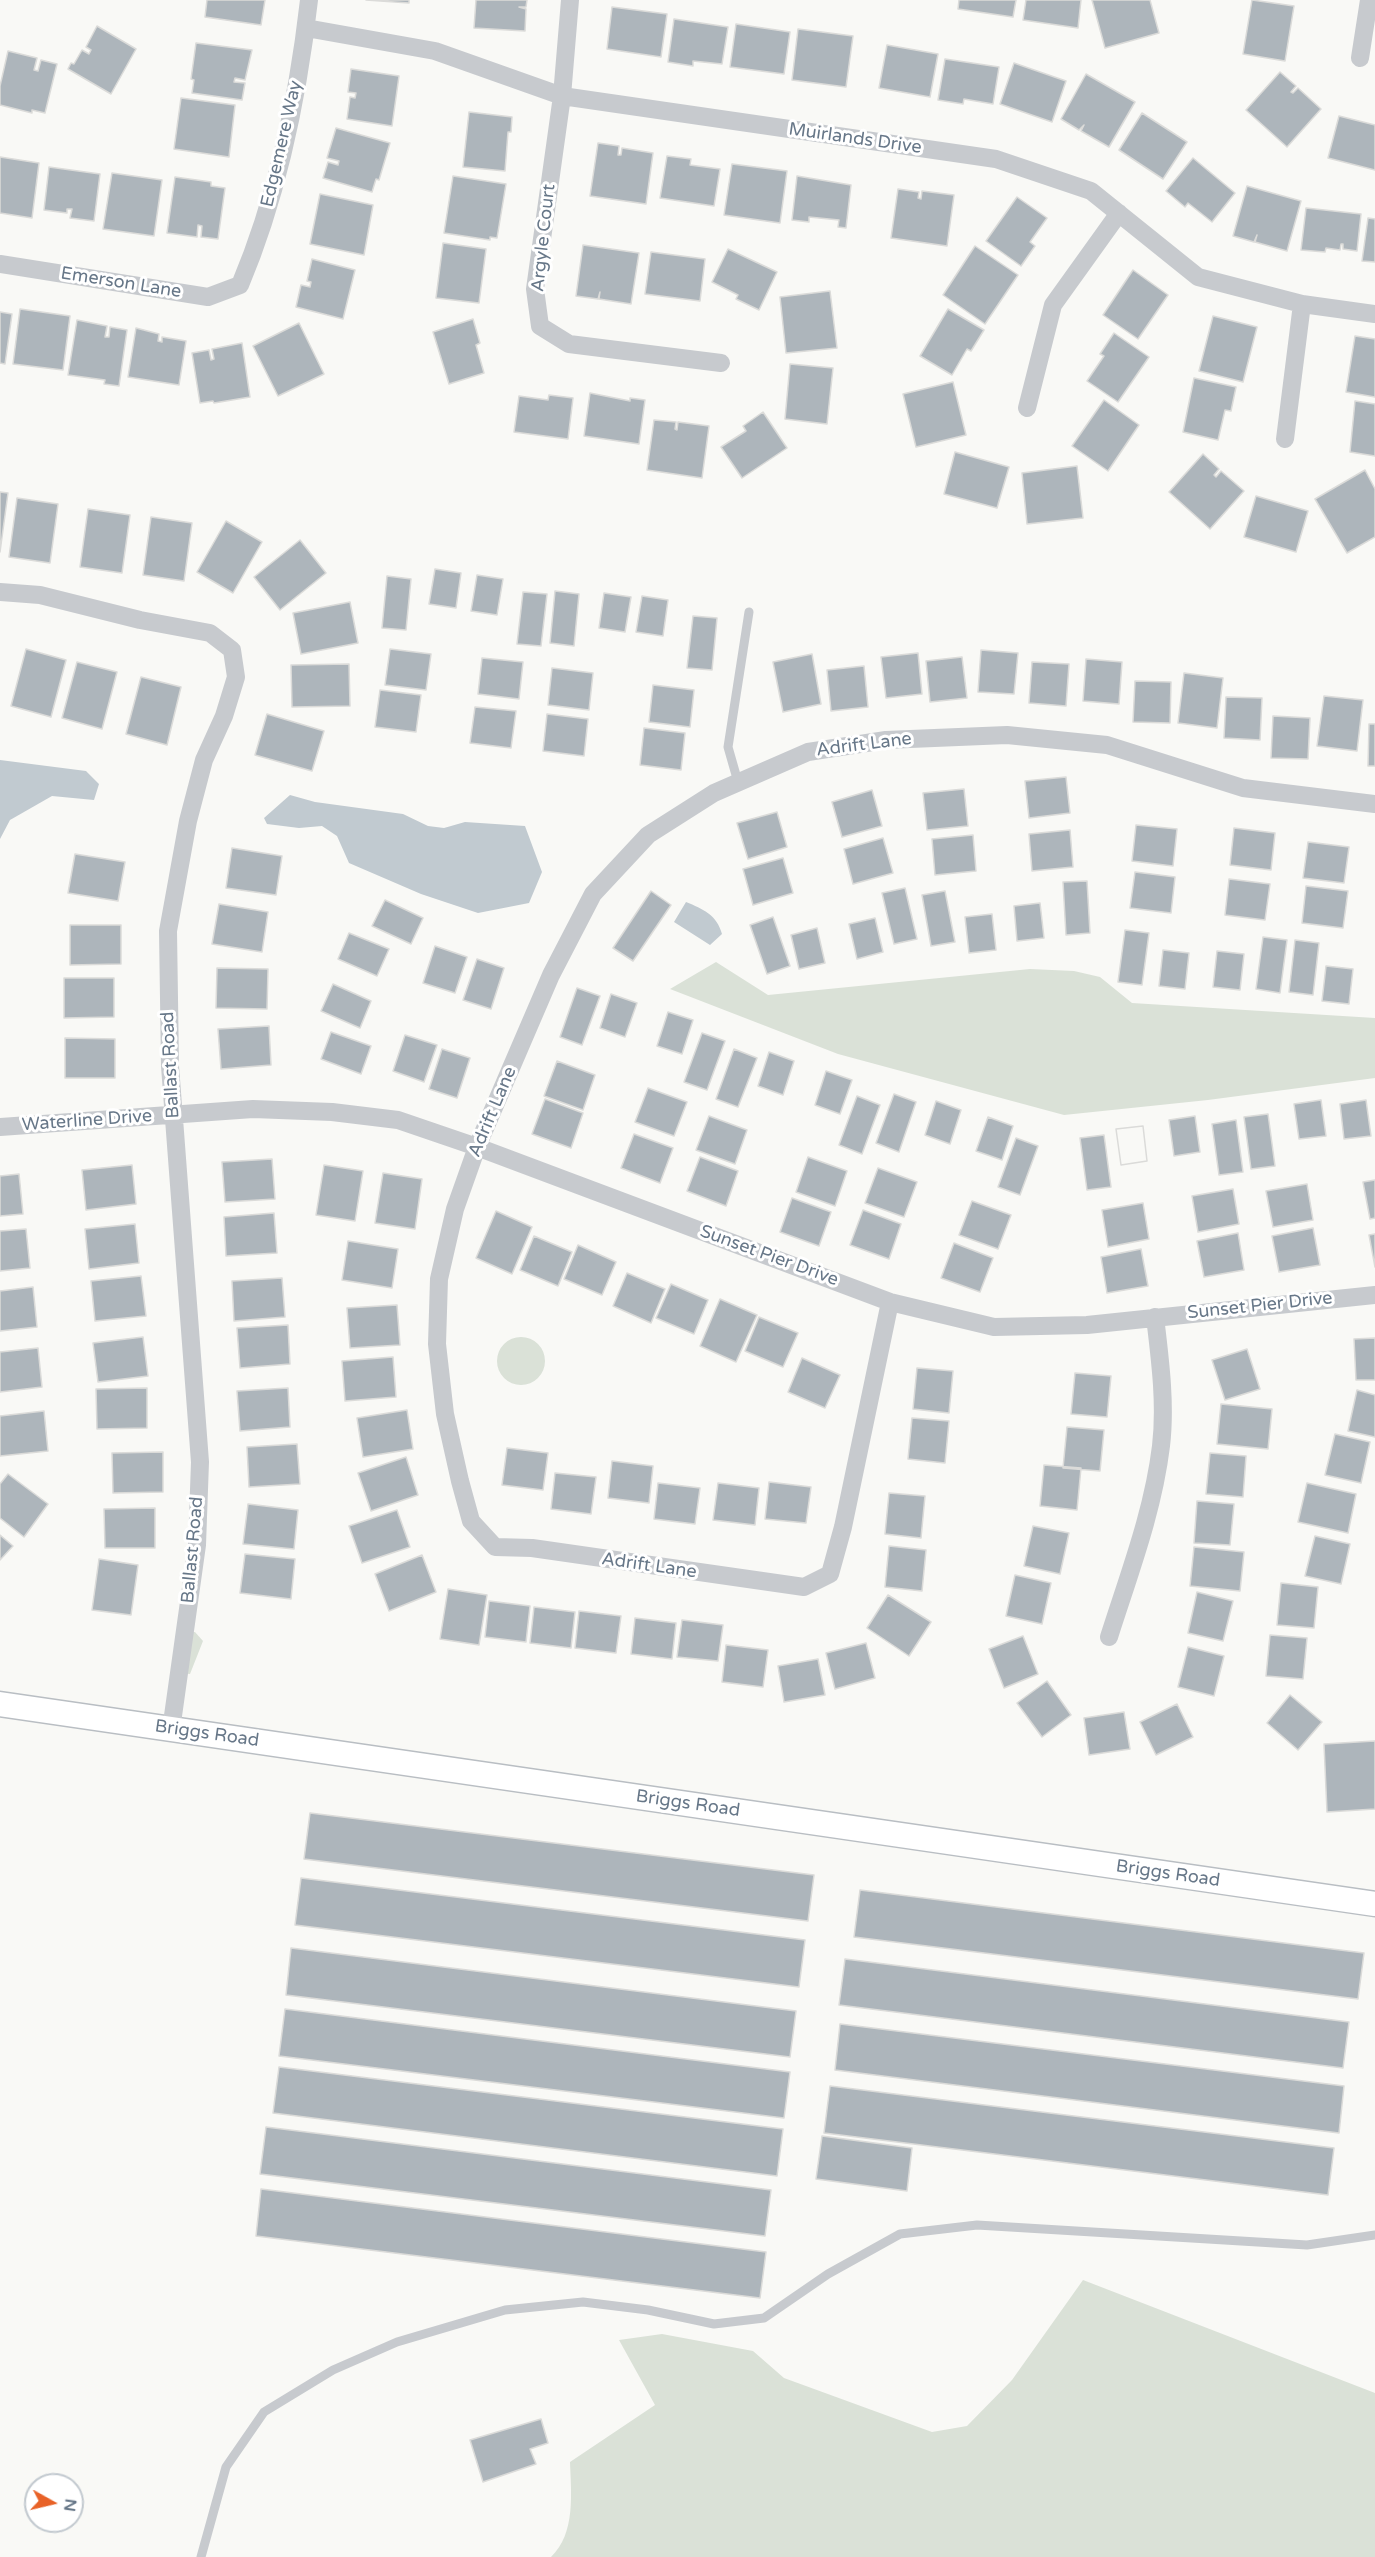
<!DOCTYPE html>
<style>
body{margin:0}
#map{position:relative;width:1375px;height:2557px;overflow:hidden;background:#f9f9f6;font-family:"Varela Round",sans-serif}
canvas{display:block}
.north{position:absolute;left:24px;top:2473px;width:60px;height:60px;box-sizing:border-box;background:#fff;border:2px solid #c2c9cf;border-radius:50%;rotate:98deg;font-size:16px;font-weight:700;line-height:24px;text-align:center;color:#677788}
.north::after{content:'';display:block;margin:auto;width:21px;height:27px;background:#e86227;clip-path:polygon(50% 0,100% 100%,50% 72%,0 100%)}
</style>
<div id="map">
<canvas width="1375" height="2557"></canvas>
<div class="north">N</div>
</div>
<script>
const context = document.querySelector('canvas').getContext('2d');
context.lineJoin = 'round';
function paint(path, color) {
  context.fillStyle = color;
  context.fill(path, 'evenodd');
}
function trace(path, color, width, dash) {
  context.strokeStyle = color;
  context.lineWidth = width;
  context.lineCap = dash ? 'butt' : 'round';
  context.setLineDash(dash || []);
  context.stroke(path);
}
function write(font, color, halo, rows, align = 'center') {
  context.font = font + ' "Varela Round",sans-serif';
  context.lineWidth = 6;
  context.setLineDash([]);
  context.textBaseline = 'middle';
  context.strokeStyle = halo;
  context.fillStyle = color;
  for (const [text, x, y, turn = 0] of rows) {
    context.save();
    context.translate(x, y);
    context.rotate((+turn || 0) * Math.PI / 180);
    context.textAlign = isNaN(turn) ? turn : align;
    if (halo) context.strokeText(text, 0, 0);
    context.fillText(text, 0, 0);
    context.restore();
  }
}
paint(new Path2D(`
 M716,962L768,995L1030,969L1074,971L1100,977L1132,1003L1375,1018V1078L1208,1100L1064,1115L838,1054L670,989Z
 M497 1361a24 24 0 1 1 48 0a24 24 0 1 1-48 0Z
 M195,1632L203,1641L190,1674L173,1673L176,1634Z
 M1083,2280L1375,2393V2557H551C576,2533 571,2493 570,2462L655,2405L619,2340L662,2334L753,2351L784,2378L932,2432L967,2426L1012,2380Z`), '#dae1d7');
paint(new Path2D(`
 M0,760L86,771L99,784L94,800L52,796L10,820L0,839Z
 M290,795L315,802L403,814L428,826L444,828L465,822L525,826L542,872L529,903L478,913L421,894L349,863L337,836L322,826L299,828L267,824L264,818Z
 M686,902C703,909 717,915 722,934L710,945L674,922Z`), '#c1cad0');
const building = new Path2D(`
 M207,0H265L261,25L205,17Z
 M366,0H409V3Z
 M476,0H527L526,7H519L526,9L525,31L474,28Z
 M959,0H1016L1013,17L958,9Z
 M1026,0H1081L1078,28L1023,20Z
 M1092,0H1150L1159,33L1105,48Z
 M1252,0L1294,6L1285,61L1243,54Z
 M612,7L667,14L661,57L607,49Z
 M674,19L728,27L722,64L693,61V66L668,62Z
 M736,24L790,32L784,74L730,67Z
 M97,26L136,49L111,94L68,69L71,63L74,64L82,50L89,54L91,50L86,47Z
 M798,29L853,36L846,87L792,80Z
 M196,43L252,50L245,80L235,78L234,82L245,83L242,100L192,93L194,80L191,79Z
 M887,45L938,54L930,97L879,88Z
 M8,51L37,58L34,70L38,71L41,60L57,64L45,113L32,110V113L0,105V86Z
 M945,59L999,67L993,104L964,99L963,104L938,100Z
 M1014,63L1066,81L1052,122L1000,104Z
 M351,69L399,76L392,126L347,119L350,97L355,98L356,93L348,92Z
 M1280,72L1296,86L1291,92L1293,93L1298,88L1321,109L1287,147L1246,110Z
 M1086,74L1135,102L1109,147L1081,131L1084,125L1079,130L1061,119Z
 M181,98L235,105L229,157L174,149Z
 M469,112L512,117L511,132H508L505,171L463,167Z
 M1142,113L1187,142L1163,179L1119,150Z
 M1339,116L1375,125V170L1328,158Z
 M336,128L390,143L379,180L376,179L372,192L323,178L328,162L338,165L339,161L327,158Z
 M598,143L619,146L618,155H621L622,148L653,153L646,204L590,196Z
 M667,156L691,159L690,165L720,169L714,206L660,198Z
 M0,157L39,163L32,218L0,213Z
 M1193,158L1235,193L1212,222L1188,203L1185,207L1166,191Z
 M732,164L787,171L780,223L724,215Z
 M49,167L100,174L94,221L70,218L72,209H67V213L44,210Z
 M112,173L162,180L154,236L103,229Z
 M453,176L506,184L497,238L490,237V240L444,233Z
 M797,176L851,185L846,228L838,227L839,220L809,217V222L792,220Z
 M175,177L211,182V186L225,188L218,239L201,237L202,226L198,225L197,237L167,233Z
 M1247,186L1301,201L1287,251L1255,242L1257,235L1254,242L1233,236Z
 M898,189L919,192L918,198L921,199L922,191L954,195L947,246L891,238Z
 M320,194L373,205L364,255L310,244Z
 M1017,197L1047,218L1030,242L1035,246L1021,266L986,241Z
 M1306,208L1361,214L1357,251L1343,249V244H1341L1340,250L1326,248L1325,252L1301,250Z
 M1368,218L1375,219V262L1362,261Z
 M443,243L486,249L479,303L436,298Z
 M583,245L639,253L631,304L599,299L600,292L598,299L576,296Z
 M975,246L1018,275L985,324L943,295Z
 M728,249L777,272L759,310L736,299L738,295L712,282Z
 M651,252L705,259L700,301L645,294Z
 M312,259L355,270L343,319L296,307L301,285L310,287L311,282L307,281Z
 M1133,270L1168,295L1138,339L1103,315Z
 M830,291L837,348L786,353L780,297Z
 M20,309L70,316L63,370L13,364Z
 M948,309L984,330L971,351L967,349L952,375L920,356Z
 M0,312L12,314L5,364L0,363Z
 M1213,316L1257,327L1243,382L1199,371Z
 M473,319L480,343L476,345L484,373L449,384L433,332Z
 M77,320L107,326L105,337H109L110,327L127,330L119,386L104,384L105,380L68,375Z
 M299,323L324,374L278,396L253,346Z
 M136,328L159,334L158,341L162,342V337L186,341L179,385L128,377Z
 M1114,333L1149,357L1118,402L1087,381L1104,356L1100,354Z
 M1355,336L1375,339V397L1346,392Z
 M242,343L250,397L214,403L213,401L200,403L192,353L209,350L211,360L214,359L212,349Z
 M790,364L833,368L827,424L785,419Z
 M1194,378L1236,387L1231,411L1225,410L1218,440L1183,432Z
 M953,382L966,435L916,447L903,394Z
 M590,393L630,401V398L645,400L639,444L584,436Z
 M549,395L573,398L568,439L514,432L519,396L548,400Z
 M1104,400L1139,425L1108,471L1072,446Z
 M1355,401L1375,404V456L1350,452Z
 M763,412L787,448L742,478L721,447L746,431L743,426Z
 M654,420L676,422L675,429L677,430L678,422L709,426L702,478L647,470Z
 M955,452L1009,467L997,508L944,494Z
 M1203,454L1219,469L1214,475L1216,477L1221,471L1244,491L1210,529L1169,492Z
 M1077,466L1083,518L1027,524L1022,473Z
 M1365,470L1375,489V537L1347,553L1315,499Z
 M0,492L8,493L0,552Z
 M1256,496L1308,511L1296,552L1244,537Z
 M17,498L58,504L50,563L9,557Z
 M88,509L130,515L122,573L80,567Z
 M151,517L192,523L184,581L143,575Z
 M226,521L262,542L233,593L197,572Z
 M300,540L326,573L280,610L254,577Z
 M435,569L461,573L456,608L429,604Z
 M477,575L503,579L497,615L471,611Z
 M387,576L411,579L406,630L382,628Z
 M555,591L579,594L574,646L550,643Z
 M523,592L547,594L541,646L517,644Z
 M604,593L631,597L625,632L599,628Z
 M642,596L668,600L663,636L636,632Z
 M350,602L358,643L301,654L293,613Z
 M693,616L717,618L712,670L687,668Z
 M26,649L66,660L51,717L11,706Z
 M390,649L431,654L426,690L385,685Z
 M981,650L1018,653L1014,694L978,692Z
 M918,653L922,694L886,698L881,657Z
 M812,654L821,704L783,712L773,662Z
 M962,657L967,698L930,702L926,661Z
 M482,658L523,662L519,699L478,694Z
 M1086,659L1122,662L1119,704L1083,701Z
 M77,662L117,672L102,729L62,718Z
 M1032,662L1069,664L1066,706L1029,703Z
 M349,664L350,706L292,707L291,665Z
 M864,666L868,707L831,711L827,670Z
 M552,668L593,673L589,710L548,705Z
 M1184,673L1223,678L1217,728L1178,723Z
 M141,677L181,687L167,745L126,734Z
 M1135,681L1171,682L1170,723L1133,722Z
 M653,685L694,690L690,727L649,722Z
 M380,690L421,695L416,732L375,727Z
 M1324,696L1363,700L1357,751L1317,746Z
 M1226,697L1262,698L1260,740L1224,738Z
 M475,707L516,711L511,748L470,743Z
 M267,714L324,731L312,771L255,755Z
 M547,714L588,719L584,756L543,751Z
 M1273,716L1310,718L1308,759L1271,758Z
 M1369,724H1375V766H1368Z
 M644,728L685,733L681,770L640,765Z
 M1066,777L1070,813L1029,818L1025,781Z
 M964,789L968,826L927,830L923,793Z
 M872,790L882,826L842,837L832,802Z
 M777,812L787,847L748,859L737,823Z
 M1136,825L1177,829L1173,866L1132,861Z
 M1234,828L1275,833L1271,870L1230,865Z
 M1070,830L1073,867L1032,871L1029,834Z
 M973,835L976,871L935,875L932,839Z
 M883,838L893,873L853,884L844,849Z
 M1308,842L1349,847L1344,883L1303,878Z
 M232,848L282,856L276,895L226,888Z
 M75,854L125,862L118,901L68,893Z
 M783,858L793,893L753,905L743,869Z
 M1135,872L1175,877L1171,913L1130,908Z
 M1229,879L1270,884L1265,920L1225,915Z
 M1087,881L1090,933L1066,935L1063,882Z
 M1306,886L1348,891L1343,928L1302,923Z
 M905,888L917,939L894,944L882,893Z
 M651,891L671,905L633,961L613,948Z
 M945,891L955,942L931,946L922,895Z
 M385,900L423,918L411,944L372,926Z
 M1040,903L1044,938L1017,941L1014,906Z
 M219,904L268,912L262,952L212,944Z
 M992,914L996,950L969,953L965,917Z
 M773,917L790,966L767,974L750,925Z
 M875,918L883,952L857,959L849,924Z
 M70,925H121V964L70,965Z
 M817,928L825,963L799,969L791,935Z
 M1125,930L1149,933L1142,985L1118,982Z
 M349,933L389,949L377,976L338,959Z
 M1263,937L1287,940L1280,993L1256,989Z
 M1295,940L1319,943L1313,995L1289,992Z
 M435,946L467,957L455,993L423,983Z
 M1163,950L1189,953L1185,989L1159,986Z
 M1217,951L1244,954L1240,990L1213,987Z
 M477,959L504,968L491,1009L463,1000Z
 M1326,966L1353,969L1349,1004L1322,1001Z
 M217,968L268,969L267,1009L216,1008Z
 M64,978H114V1017L64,1018Z
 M333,984L371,1001L360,1028L321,1011Z
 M577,988L600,996L582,1045L560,1037Z
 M611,994L637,1003L625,1037L600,1028Z
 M668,1012L693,1020L682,1054L657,1046Z
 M269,1026L271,1065L221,1069L218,1029Z
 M331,1032L371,1046L361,1074L321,1059Z
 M702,1033L725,1041L707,1090L684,1082Z
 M405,1035L437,1045L424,1082L393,1071Z
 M65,1038L115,1039V1078H65Z
 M442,1049L470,1058L457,1098L429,1089Z
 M734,1049L757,1058L738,1107L716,1099Z
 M769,1052L794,1061L783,1095L758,1086Z
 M557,1061L595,1075L583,1110L544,1096Z
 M826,1071L852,1080L840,1114L815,1105Z
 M648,1088L687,1102L674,1136L635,1122Z
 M894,1094L916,1102L899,1152L876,1143Z
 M857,1096L880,1105L862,1154L839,1145Z
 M545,1099L583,1113L571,1148L532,1134Z
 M1321,1100L1326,1136L1299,1139L1294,1104Z
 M1366,1100L1371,1136L1344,1139L1340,1104Z
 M936,1101L961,1110L950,1144L925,1135Z
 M1268,1114L1275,1166L1251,1169L1244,1117Z
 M709,1116L747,1130L735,1164L696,1150Z
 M1195,1116L1200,1152L1174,1156L1169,1120Z
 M988,1117L1013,1126L1002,1160L976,1151Z
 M1236,1120L1243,1172L1219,1175L1212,1124Z
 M1143,1126L1147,1161L1121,1165L1116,1129Z
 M1143,1126L1147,1161L1121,1165L1116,1129Z
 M634,1134L673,1148L660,1183L621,1168Z
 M1104,1135L1111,1187L1087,1190L1080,1138Z
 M1016,1138L1038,1146L1020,1195L998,1187Z
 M700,1157L738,1171L726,1206L687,1191Z
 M808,1157L847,1171L835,1206L796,1192Z
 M272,1159L275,1199L225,1202L222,1162Z
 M132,1165L136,1204L86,1210L82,1170Z
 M324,1165L363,1171L355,1221L316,1215Z
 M878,1168L917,1182L904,1217L865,1203Z
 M383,1173L422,1179L415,1229L375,1223Z
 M19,1174L23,1214L0,1216V1176Z
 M1375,1180V1218L1370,1219L1363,1182Z
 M1307,1184L1313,1220L1273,1227L1266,1191Z
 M1233,1189L1239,1224L1198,1232L1192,1196Z
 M792,1198L831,1212L819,1246L780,1232Z
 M972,1201L1011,1215L998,1249L959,1235Z
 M1143,1203L1149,1239L1108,1247L1102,1210Z
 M863,1210L901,1224L889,1259L850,1245Z
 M496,1211L532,1227L512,1274L476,1258Z
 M274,1213L277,1253L226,1256L224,1217Z
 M135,1224L139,1263L89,1269L85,1229Z
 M1313,1228L1320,1265L1279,1272L1272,1236Z
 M26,1229L30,1268L0,1271V1231Z
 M1238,1233L1244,1270L1204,1277L1197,1241Z
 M1375,1234V1267L1369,1235Z
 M534,1236L572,1252L558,1286L520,1270Z
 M348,1241L398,1249L392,1288L342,1280Z
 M954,1243L993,1258L980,1292L941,1278Z
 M578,1245L616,1262L602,1295L564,1279Z
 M1141,1249L1148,1286L1107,1293L1101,1257Z
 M627,1273L665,1289L651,1323L613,1306Z
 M141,1276L146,1316L95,1321L91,1281Z
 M282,1278L285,1317L234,1321L232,1281Z
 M671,1284L708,1300L694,1334L656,1318Z
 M33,1287L37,1327L0,1331V1291Z
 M720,1299L757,1315L736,1362L700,1346Z
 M397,1305L400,1345L350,1348L347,1308Z
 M759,1317L798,1333L783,1367L745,1351Z
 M288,1325L290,1364L240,1368L237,1328Z
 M143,1337L148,1376L98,1382L93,1343Z
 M1375,1338V1380H1356L1354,1339Z
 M38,1348L42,1387L0,1392V1352Z
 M1247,1349L1260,1389L1225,1400L1212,1360Z
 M393,1357L396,1397L345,1401L342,1361Z
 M802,1358L840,1375L825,1408L788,1392Z
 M917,1368L953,1371L949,1413L913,1409Z
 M1075,1373L1111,1376L1107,1417L1071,1414Z
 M147,1388V1428L97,1429L96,1389Z
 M288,1388L290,1427L240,1431L237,1391Z
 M1357,1390L1375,1395V1437L1348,1431Z
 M1221,1404L1272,1409L1268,1449L1217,1444Z
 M407,1410L413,1449L363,1457L357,1418Z
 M44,1411L48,1451L0,1456V1416Z
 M912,1418L949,1421L945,1463L908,1459Z
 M1067,1427L1104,1430L1100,1471L1063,1468Z
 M1335,1434L1370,1442L1361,1483L1325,1475Z
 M297,1444L300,1484L249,1487L247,1447Z
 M507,1448L548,1453L543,1490L502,1485Z
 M163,1452V1492L113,1493L112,1453Z
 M1210,1453L1246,1456L1243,1497L1206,1494Z
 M406,1457L418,1495L371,1511L358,1473Z
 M612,1461L653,1466L649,1503L608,1498Z
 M1044,1465L1081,1468L1077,1510L1040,1506Z
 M555,1473L596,1477L591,1514L551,1509Z
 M8,1474L48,1504L24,1537L0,1518V1484Z
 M769,1482L811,1487L806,1523L765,1519Z
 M658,1483L700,1488L695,1524L654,1519Z
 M718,1483L759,1488L755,1525L713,1520Z
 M1307,1483L1356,1494L1348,1533L1298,1522Z
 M889,1493L925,1496L921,1538L885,1534Z
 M1197,1501L1234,1504L1230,1545L1194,1543Z
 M248,1504L298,1510L294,1549L243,1544Z
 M155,1508V1548H105L104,1509Z
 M397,1510L410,1547L362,1563L349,1526Z
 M1033,1526L1069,1533L1060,1574L1024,1566Z
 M0,1535L13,1546L0,1560Z
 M1315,1536L1350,1544L1341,1584L1305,1576Z
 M889,1546L926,1550L922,1591L885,1587Z
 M1194,1547L1244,1552L1240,1591L1190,1586Z
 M245,1554L295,1559L291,1599L240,1593Z
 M422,1555L436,1592L389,1611L375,1574Z
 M99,1559L138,1565L131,1615L92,1610Z
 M1015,1575L1051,1583L1042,1624L1006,1616Z
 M1281,1583L1318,1587L1314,1628L1277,1625Z
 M448,1589L487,1595L479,1645L440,1639Z
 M1197,1592L1233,1601L1223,1641L1188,1633Z
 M888,1595L931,1622L909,1656L867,1628Z
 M489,1601L530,1606L526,1642L485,1637Z
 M534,1607L575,1612L571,1648L530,1643Z
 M579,1611L621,1616L616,1653L575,1648Z
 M635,1618L676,1623L672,1659L631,1654Z
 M682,1620L723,1625L718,1661L677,1657Z
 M1270,1635L1307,1638L1303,1679L1266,1676Z
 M1023,1636L1038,1674L1004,1688L989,1649Z
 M866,1643L875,1678L835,1689L826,1653Z
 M726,1645L768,1650L763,1687L722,1682Z
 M1188,1647L1224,1656L1214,1696L1178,1687Z
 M818,1659L825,1695L784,1702L778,1666Z
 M1047,1681L1071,1715L1042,1737L1017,1703Z
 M1290,1695L1322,1722L1298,1750L1267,1723Z
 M1177,1704L1193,1737L1156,1755L1140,1722Z
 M1124,1712L1130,1749L1089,1755L1084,1718Z
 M1375,1741V1809L1327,1812L1324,1744Z
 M310,1813L814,1875L808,1921L304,1859Z
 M301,1878L805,1940L799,1987L295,1925Z
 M860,1890L1364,1953L1358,1999L854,1937Z
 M291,1948L796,2011L790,2057L286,1995Z
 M845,1959L1349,2022L1343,2068L839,2005Z
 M285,2009L790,2072L784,2118L279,2056Z
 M840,2024L1344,2086L1339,2133L835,2070Z
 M279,2067L783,2129L777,2176L273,2113Z
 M830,2086L1334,2148L1328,2195L824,2133Z
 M266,2127L771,2190L765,2236L260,2174Z
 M822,2136L912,2148L907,2191L816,2179Z
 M261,2189L766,2252L760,2298L256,2236Z
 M541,2419L548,2443L530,2449L536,2464L483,2482L470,2440Z`);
paint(building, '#adb5bb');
trace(building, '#dbdbd9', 1.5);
const secondary = new Path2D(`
 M0,1704L1375,1904`);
trace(secondary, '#b9bec3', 27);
trace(new Path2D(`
 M738,782L728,747L749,612
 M201,2557L226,2467L264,2412L333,2370L397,2342L505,2310L583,2302L648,2310L714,2324L764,2318L828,2274L900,2234L977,2225L1307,2245L1375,2235`), '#c7cace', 9);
trace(new Path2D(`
 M570,0L562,96L535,289L540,326L569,344L721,363
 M306,28L435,51L562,96L996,159L1091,191L1198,277L1302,304L1375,314
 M1360,58L1369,0
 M0,264L208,297L240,285C278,195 298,97 309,0
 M1027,408L1053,305L1119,213
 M1285,439L1302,304
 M0,592L40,595L140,620L210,633L232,650L236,677L224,716L204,760L188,821L168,931L170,1066L200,1462L197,1545L171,1730
 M0,1127L253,1109L332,1112L398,1120L477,1147L890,1302L994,1327L1087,1325L1375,1295
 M890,1302L843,1527L830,1574L804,1587L532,1548L495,1547L471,1521L460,1481L445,1414L437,1344L439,1279L455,1209L477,1147L551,975L593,894L648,835L714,793L808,752L886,740L1007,735L1107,745L1243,788L1375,804
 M1109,1637C1129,1574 1153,1512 1161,1446C1166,1404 1160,1359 1155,1317`), '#c7cace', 18);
trace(secondary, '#fff', 24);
write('18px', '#677788', '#fff', [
 ["Muirlands Drive",855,139,8],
 ["Edgemere Way",282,144,-77],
 ["Argyle Court",544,238,-84],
 ["Emerson Lane",121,283,9],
 ["Adrift Lane",864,745,-7],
 ["Ballast Road",171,1065,-93],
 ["Adrift Lane",493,1112,-67],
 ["Waterline Drive",87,1121,-4],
 ["Sunset Pier Drive",769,1256,20],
 ["Sunset Pier Drive",1260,1306,-6],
 ["Ballast Road",193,1550,-85],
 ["Adrift Lane",649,1566,8],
 ["Briggs Road",207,1734,8],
 ["Briggs Road",688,1804,8],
 ["Briggs Road",1168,1874,8]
]);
</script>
